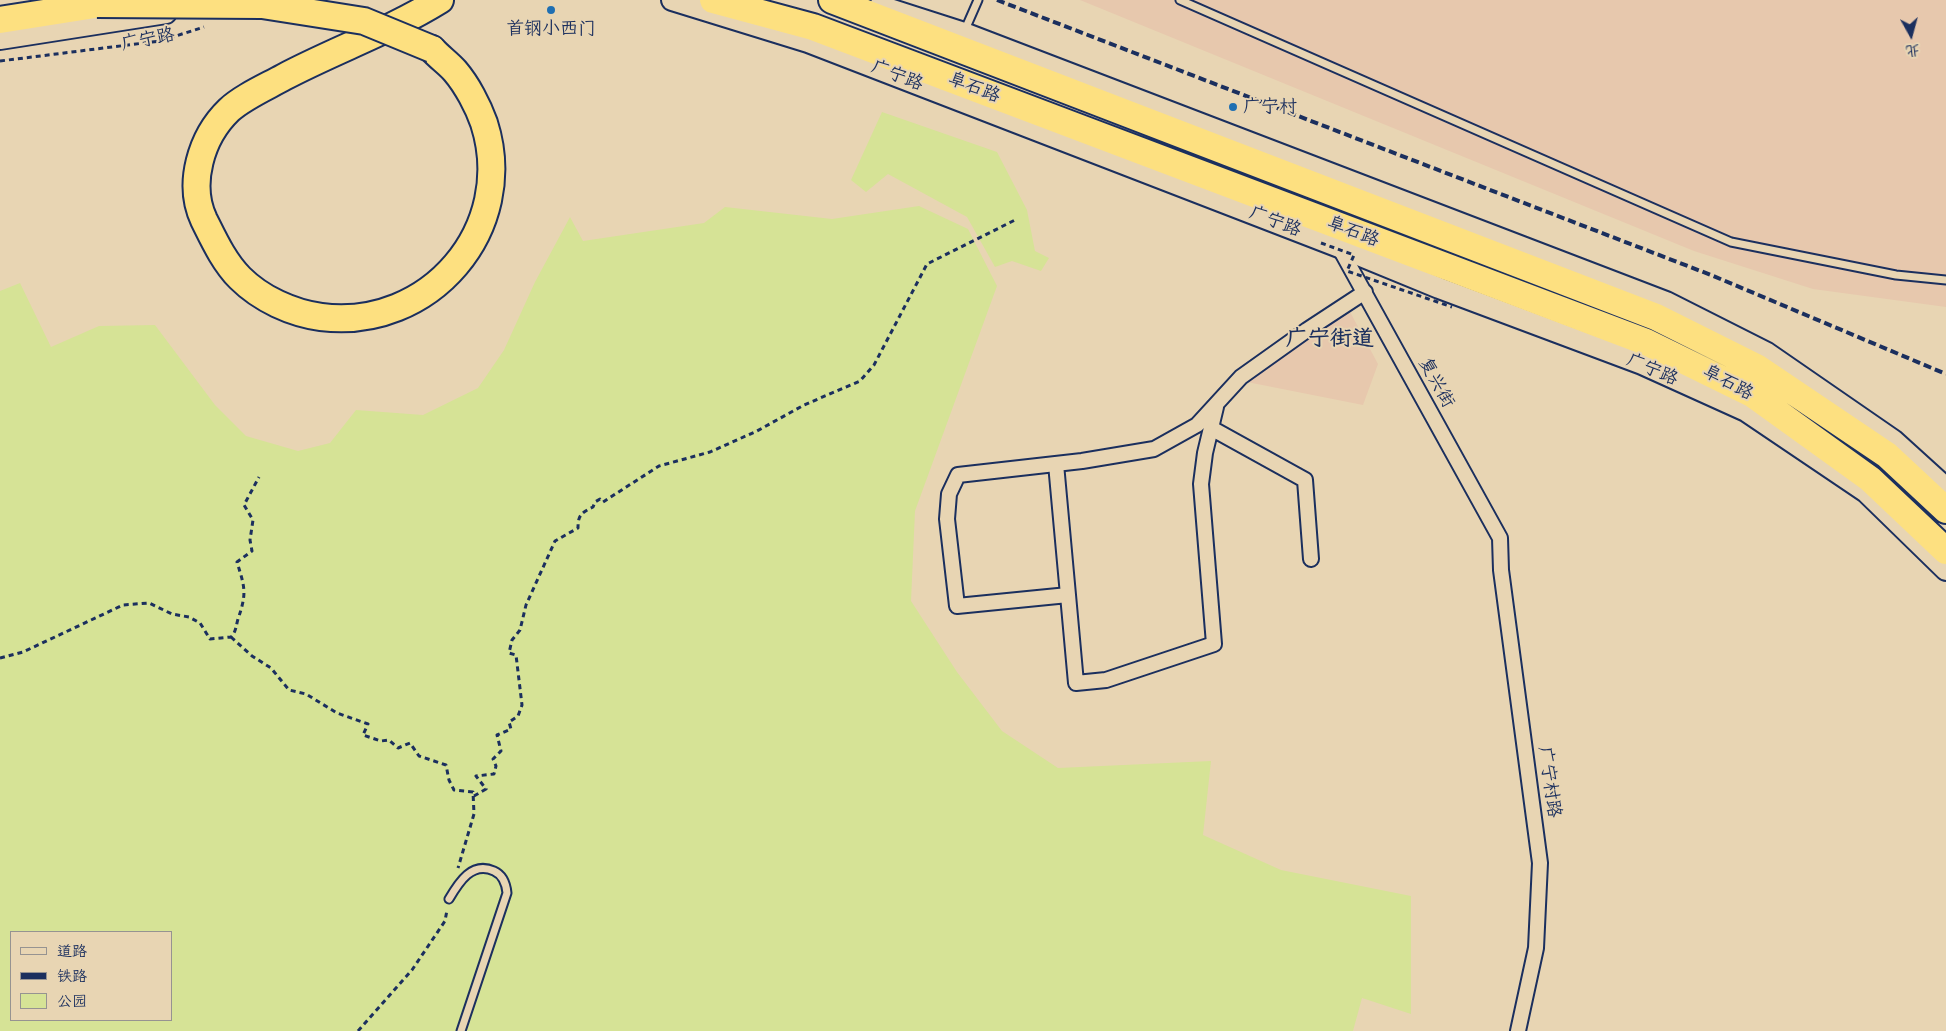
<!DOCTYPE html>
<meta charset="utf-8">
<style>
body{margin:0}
#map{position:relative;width:1946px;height:1031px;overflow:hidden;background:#e8d5b3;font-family:Itim,"LXGW WenKai TC",sans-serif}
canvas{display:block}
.legend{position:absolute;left:10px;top:931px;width:162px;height:90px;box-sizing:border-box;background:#e8d5b3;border:1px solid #969391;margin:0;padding:6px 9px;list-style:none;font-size:15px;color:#1b2f5e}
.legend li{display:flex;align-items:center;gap:10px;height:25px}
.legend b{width:25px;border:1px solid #969391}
.north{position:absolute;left:1886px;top:10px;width:50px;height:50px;-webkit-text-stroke:4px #e8d5b3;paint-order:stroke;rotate:173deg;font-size:14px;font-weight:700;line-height:20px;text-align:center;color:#1b2f5e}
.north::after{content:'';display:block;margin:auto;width:18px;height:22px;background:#1b2f5e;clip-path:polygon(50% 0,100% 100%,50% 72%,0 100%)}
</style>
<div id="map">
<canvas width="1946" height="1031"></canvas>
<ul class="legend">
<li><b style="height:6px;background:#e8d5b3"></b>道路</li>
<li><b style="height:6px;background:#1b2f5e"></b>铁路</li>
<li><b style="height:14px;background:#d6e396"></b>公园</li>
</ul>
<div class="north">北</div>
</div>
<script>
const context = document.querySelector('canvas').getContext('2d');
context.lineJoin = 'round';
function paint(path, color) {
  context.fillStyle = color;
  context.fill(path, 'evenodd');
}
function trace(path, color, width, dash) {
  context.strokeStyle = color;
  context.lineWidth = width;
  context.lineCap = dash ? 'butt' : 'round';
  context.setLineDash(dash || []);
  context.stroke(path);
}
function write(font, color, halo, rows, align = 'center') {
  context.font = font + ' Itim,"LXGW WenKai TC",sans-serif';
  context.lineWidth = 4;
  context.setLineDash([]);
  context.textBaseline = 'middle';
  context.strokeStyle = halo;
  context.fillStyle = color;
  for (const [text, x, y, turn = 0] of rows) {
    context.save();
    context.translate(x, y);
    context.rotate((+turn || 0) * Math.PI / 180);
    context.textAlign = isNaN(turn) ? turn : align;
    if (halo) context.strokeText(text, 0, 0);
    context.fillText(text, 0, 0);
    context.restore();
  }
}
paint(new Path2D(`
 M1080,0H1946V307L1813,289L1694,251Z
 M1349,310L1378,364L1363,405L1247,382Z`), '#e7c8ad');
paint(new Path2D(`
 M882,112L997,152L1027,210L1035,251L1049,258L1041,271L1012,261L995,267L967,217L888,174L866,192L851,180Z
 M919,206L968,229L997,286L915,511L911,601L957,672L1002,731L1058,768L1211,761L1203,835L1281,870L1411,896V1014L1362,998L1353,1031H0V291L20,283L51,347L99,326L155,325L215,405L246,436L298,451L330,443L356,410L423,415L478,388L504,350L535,282L570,217L583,241L704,223L725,207L832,219ZM11,932H171V1020H11Z`), '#d6e396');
const lane = new Path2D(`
 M1180,0L1731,242L1896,275L1946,280
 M964,32L978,0
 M449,899C459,882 472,861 494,871C503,875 506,883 507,893L461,1031`);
const street = new Path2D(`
 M1339,247L1500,538L1501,570L1540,863L1536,948L1518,1031
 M1211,428L1305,480L1311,559
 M1056,464L1068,595L957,606L947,519L949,494L958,475L1082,461L1154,449L1197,425L1241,377L1307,330L1365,292
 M1068,595L1076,683L1106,680L1214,644L1201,484L1205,453L1216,407`);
const secondary = new Path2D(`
 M672,0L808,42L1339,247L1439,288L1642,364L1746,411L1866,492L1946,570
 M880,6L964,33L1666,302L1767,353L1893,440L1946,488
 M0,39L166,13`);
const highway = new Path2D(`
 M713,0L813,27L1646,342L1752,394L1870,479L1946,551
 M832,0L1656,317L1758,368L1887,455L1946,510
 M0,20L120,1
 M432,49C439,57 448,63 455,71C467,85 478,106 484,123C518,229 429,331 321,317C292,313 261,299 240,278C224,262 214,240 204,220C187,184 201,137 229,110C243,97 266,87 284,77C335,50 390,31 440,0`);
trace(lane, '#1b2f5e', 11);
trace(street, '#1b2f5e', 18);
trace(secondary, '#1b2f5e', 24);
trace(highway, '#1b2f5e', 30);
trace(new Path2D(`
 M0,61L160,41L204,27
 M231,637L252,656L271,668L289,690L306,694L337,713L368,724L363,735L381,741L389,740L398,748L410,743L419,756L446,765L449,780L454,790L473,792L474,814L458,868
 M0,658L23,652L123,605L149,603L172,614L189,617L200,623L210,639L231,637C236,632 236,626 238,619C247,593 245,588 237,562L252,551L250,540L253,520L244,505L259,477
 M474,796L486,789L476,776L494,774L496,766L493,759L501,751L497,735L511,729L509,722L518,716L522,705L516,655L509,653L512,640L520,630L526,605L555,541L578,528C578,515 581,513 593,507L595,502L600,499L603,502L659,466L710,452L757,431L804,405L860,381L874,365L927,264L1017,219
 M358,1031L412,970L445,921L447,910`), '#1b2f5e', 3, [5, 4]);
trace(lane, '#e8d5b3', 7);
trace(street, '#e8d5b3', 14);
trace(secondary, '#e8d5b3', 20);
trace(highway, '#fde080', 26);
trace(new Path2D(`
 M997,0L1711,275L1946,374`), '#1b2f5e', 4, [8, 4]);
const highwayBridge = new Path2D(`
 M97,4L262,5L364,21L432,49`);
trace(highwayBridge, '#1b2f5e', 30, []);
trace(new Path2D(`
 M1321,243L1354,255L1347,271L1452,307`), '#1b2f5e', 3, [5, 4]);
trace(highwayBridge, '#fde080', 26);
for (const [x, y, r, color] of [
 [551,10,5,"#1f6fb2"],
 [1233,107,5,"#1f6fb2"]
]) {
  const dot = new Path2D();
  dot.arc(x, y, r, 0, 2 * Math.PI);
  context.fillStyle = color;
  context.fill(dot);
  trace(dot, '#e8d5b3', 2);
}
write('18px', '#1b2f5e', '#e8d5b3', [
 ["首钢小西门",551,29],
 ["广宁村",1243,107,"left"]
]);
write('18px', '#1b2f5e', '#e8d5b3', [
 ["广宁路",148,40,-11],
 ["广宁路",897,76,21],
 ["阜石路",974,88,21],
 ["广宁路",1275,222,21],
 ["阜石路",1353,232,21],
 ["广宁路",1652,370,23],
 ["复兴街",1436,383,61],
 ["阜石路",1728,383,28],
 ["广宁村路",1549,782,82]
]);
write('bold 22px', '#1b2f5e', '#e8d5b3', [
 ["广宁街道",1330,339]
]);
</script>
